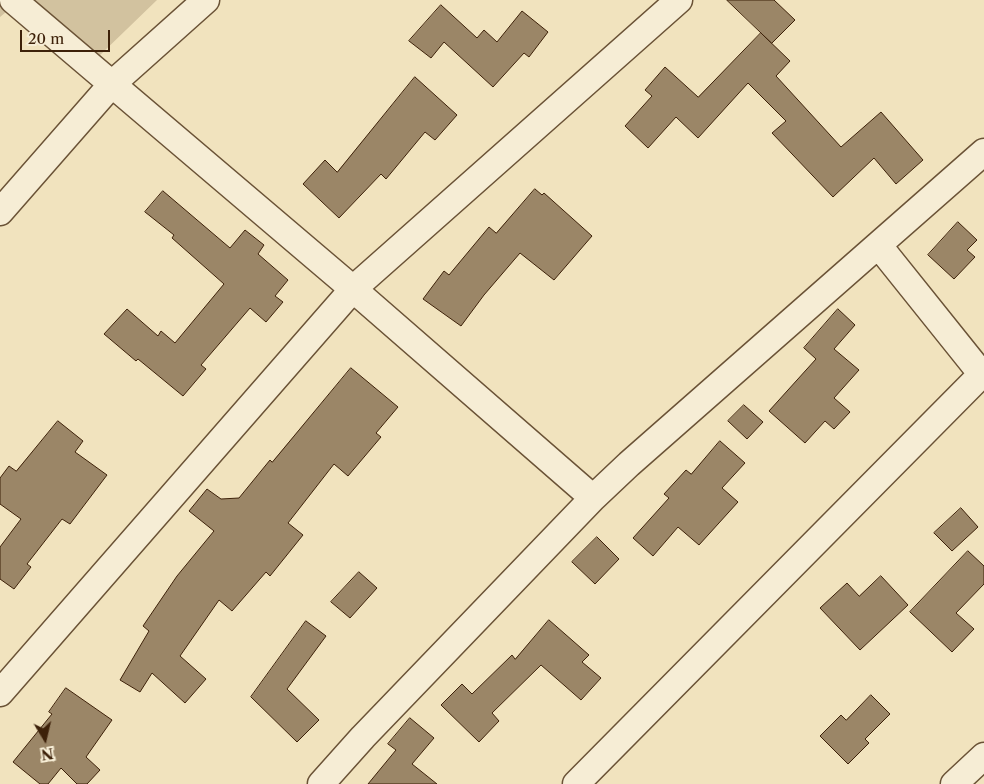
<!DOCTYPE html>
<style>
body{margin:0}
#map{position:relative;width:984px;height:784px;overflow:hidden;background:#f1e3be;font-family:"Libre Caslon Text",serif}
canvas{display:block}
.north{position:absolute;left:20px;top:714px;width:50px;height:50px;-webkit-text-stroke:4px #f6edd5;paint-order:stroke;rotate:171deg;font-size:14px;font-weight:700;line-height:20px;text-align:center;color:#3d2109}
.north::after{content:'';display:block;margin:auto;width:18px;height:22px;background:#3d2109;clip-path:polygon(50% 0,100% 100%,50% 72%,0 100%)}
.scale{position:absolute;left:20px;top:30px;width:90px;height:22px;box-sizing:border-box;border:2px solid #3d2109;border-top:0;padding-left:6px;font-size:15px;line-height:18px;white-space:nowrap;color:#3d2109;-webkit-text-stroke:4px #f6edd5;paint-order:stroke}
</style>
<div id="map">
<canvas width="984" height="784"></canvas>
<div class="north">N</div>
<div class="scale">20 m</div>
</div>
<script>
const context = document.querySelector('canvas').getContext('2d');
context.lineJoin = 'round';
function paint(path, color) {
  context.fillStyle = color;
  context.fill(path, 'evenodd');
}
function trace(path, color, width, dash) {
  context.strokeStyle = color;
  context.lineWidth = width;
  context.lineCap = dash ? 'butt' : 'round';
  context.setLineDash(dash || []);
  context.stroke(path);
}
paint(new Path2D(`
 M0,0H157L97,58L17,3L0,17Z`), '#d2c29f');
const building = new Path2D(`
 M727,0H774L795,20L772,43Z
 M441,5L477,38L484,30L497,42L522,11L548,32L529,57L524,53L493,87L444,42L431,58L409,41Z
 M761,33L790,61L776,76L841,147L881,112L923,160L896,184L874,158L833,197L772,133L786,121L748,83L698,138L676,117L648,148L625,126L652,96L645,90L665,67L698,97Z
 M415,77L457,115L435,140L425,132L386,179L381,174L339,218L303,184L325,160L337,172Z
 M535,189L542,195L544,193L592,236L554,280L520,253L484,295L461,326L423,299L444,271L449,275L489,227L496,233Z
 M163,191L230,248L245,230L264,245L258,254L288,280L275,296L283,302L266,322L250,308L201,365L206,369L183,396L138,359L136,361L104,334L127,309L158,336L161,331L175,343L224,284L172,238L174,235L145,212Z
 M958,222L977,240L967,250L975,257L954,279L928,255Z
 M838,309L855,325L834,349L859,370L834,398L850,412L834,429L825,421L805,443L769,411L816,359L804,348Z
 M351,368L398,407L376,433L381,437L348,476L334,464L288,523L303,535L270,576L266,572L232,611L219,600L180,656L206,679L185,703L152,673L140,692L120,680L149,631L143,626L177,576L214,531L189,511L207,489L221,499L239,498L270,460L272,462Z
 M744,405L763,422L747,439L728,421Z
 M58,421L83,441L75,452L107,475L70,524L62,519L27,564L31,567L14,589L0,579V547L21,519L0,504V478L9,466L16,471Z
 M720,441L745,463L722,488L738,502L699,545L678,527L653,556L633,538L669,498L664,494L686,470L691,474Z
 M961,508L978,527L952,551L934,533Z
 M597,537L619,559L595,584L572,562Z
 M968,551L984,566V584L956,613L974,629L952,652L910,612Z
 M359,572L377,588L350,618L331,602Z
 M881,576L908,605L860,650L820,608L847,583L859,596Z
 M549,620L589,655L582,662L601,678L581,700L541,665L492,713L499,721L479,742L441,705L462,684L472,694L512,655L515,659Z
 M306,621L326,636L287,689L319,720L297,742L251,697Z
 M66,688L112,720L86,757L100,770L87,784H77L61,768L48,784H40L13,762L52,714L49,712Z
 M871,695L890,714L865,739L869,743L848,764L820,736L841,715L846,720Z
 M410,718L434,738L412,764L437,784H368L396,750L388,744Z`);
paint(building, '#9b8667');
trace(building, '#3d2109', 1);
const minor = new Path2D(`
 M13,0L353,289L593,498
 M0,212L112,84L206,0
 M879,246L984,377
 M0,693L353,289L679,0
 M321,784L363,737L593,498L629,464L984,152
 M576,784L984,372
 M954,784L984,756`);
trace(minor, '#6a5236', 29);
trace(minor, '#f6edd5', 26);
</script>
